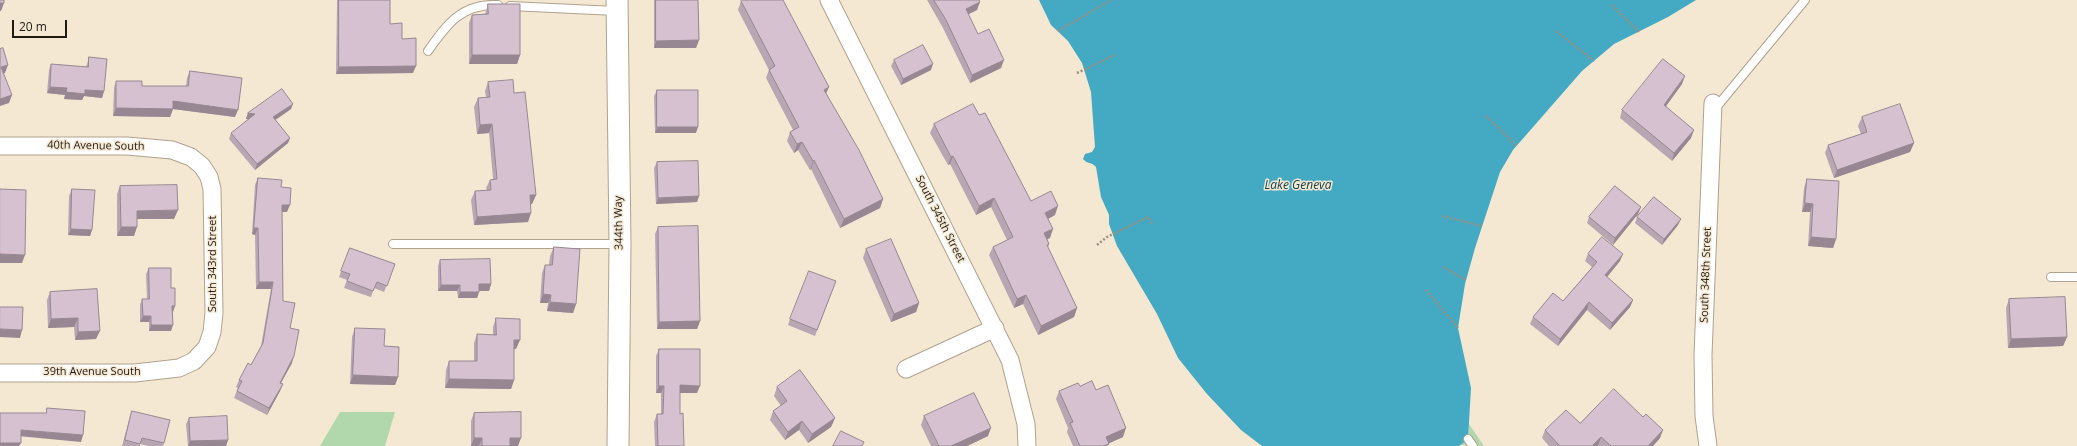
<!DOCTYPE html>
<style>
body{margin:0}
#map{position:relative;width:2077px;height:446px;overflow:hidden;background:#f5e8d3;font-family:"Open Sans",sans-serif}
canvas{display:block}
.scale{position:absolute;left:12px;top:20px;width:55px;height:18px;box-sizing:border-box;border:2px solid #1f1a13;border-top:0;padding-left:5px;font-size:12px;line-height:14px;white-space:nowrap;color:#1f1a13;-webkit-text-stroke:3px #f5e8d3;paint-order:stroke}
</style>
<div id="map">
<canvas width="2077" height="446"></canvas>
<div class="scale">20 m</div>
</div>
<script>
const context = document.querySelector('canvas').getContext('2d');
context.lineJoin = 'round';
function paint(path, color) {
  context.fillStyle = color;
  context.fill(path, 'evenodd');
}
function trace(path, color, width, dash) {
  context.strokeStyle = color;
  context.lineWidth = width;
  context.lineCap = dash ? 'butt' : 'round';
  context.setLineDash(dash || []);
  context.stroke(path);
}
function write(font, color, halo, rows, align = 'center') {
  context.font = font + ' "Open Sans",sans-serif';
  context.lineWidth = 3;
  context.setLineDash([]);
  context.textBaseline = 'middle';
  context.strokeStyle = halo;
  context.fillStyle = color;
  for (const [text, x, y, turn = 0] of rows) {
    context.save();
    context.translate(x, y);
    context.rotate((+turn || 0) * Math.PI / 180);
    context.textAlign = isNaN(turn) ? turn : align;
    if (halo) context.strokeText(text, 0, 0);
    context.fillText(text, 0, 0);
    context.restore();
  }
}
paint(new Path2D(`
 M340,412H395L385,446H320Z
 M1469,424L1484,446L1459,445L1468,439Z`), '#b1d8ac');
paint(new Path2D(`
 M1039,0H1696L1668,17L1614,44L1582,71L1513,150L1500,172L1475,248L1465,284L1458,328L1471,388L1468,439L1459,446H1262L1241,430L1207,394L1178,358L1157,314L1117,246L1109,224V215L1101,197L1096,167C1092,162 1087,164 1083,159L1085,154L1092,152L1095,147L1091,92L1082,63L1068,41L1051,25Z`), '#44a9c2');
const service = new Path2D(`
 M510,6L616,11
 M428,51C447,24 462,3 498,5
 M1714,110L1805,0
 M393,244H619
 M2051,277H2077
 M1468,439L1473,446`);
const minor = new Path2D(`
 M829,0L1010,360L1026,424L1027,446
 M0,146H127L172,150L191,157L202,166L209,177L212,189L214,313L212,332L207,347L194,361L179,368L135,373H0
 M906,369L995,328
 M1708,446L1704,416L1703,355L1713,103`);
const tertiary = new Path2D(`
 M617,0L620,244L618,446`);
trace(service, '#afa28e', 10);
trace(minor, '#afa28e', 19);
trace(tertiary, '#afa28e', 23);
trace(new Path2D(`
 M1612,5L1639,32
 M1058,31L1111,0
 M1556,31L1594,61
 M1077,73L1115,55
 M1486,116L1516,145
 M1442,216L1482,226
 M1097,245L1107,237L1148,217L1152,224
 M1443,267L1466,280
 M1426,290L1458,328`), '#9a9081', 2.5, [2, 2]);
trace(service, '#fff', 8);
trace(minor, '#fff', 17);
trace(tertiary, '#fff', 21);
paint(new Path2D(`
 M337,0H390V24L402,39L413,73L336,74Z
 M654,0H698L699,40L696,48H654Z
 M927,0H979L977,10L968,14L978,34L1001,68L970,83L943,28Z
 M741,1L826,93L883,199L880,208L840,228L811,169L810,170L798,150L794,153L787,141L790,132L793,130L766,78L769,70L738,10Z
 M488,4L520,55L517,64H469V23L472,15L485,14Z
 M89,57L104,91L102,98L84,96L82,100L64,99L65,95L47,93L49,70L51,64L86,67L87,64Z
 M894,60L931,70L901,85L891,66Z
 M190,71L235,117L173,109L170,117L113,116L114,88L116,81L142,86H186L187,78Z
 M488,82L514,93L536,195L532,204H530L528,222L474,225L471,200L475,191L487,190L486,188L490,180L493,179L489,133L477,134L474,107L478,98L486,97L485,91Z
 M1682,84L1666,106L1691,138L1672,161L1620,118L1622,110Z
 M657,90L696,133H655L654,96Z
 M291,109L275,120L290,138L288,143L255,170L229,139L231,133L249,119H246L248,113Z
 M979,115L1031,201L1055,215L1048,219L1050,238L1047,239L1049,244L1048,248L1077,308L1074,317L1038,335L1023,304L1014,308L989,255L993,247L1007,240L991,207L976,215L950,164L948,165L930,133L934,124Z
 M1862,117L1914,143L1910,152L1834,178L1825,153L1828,145L1861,134L1858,126Z
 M657,162L699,196L697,202L656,204L654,168Z
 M258,178L281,187L287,212H282L283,301L290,328L292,363L281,383L283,384L280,391L267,415L234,398L238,388L236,387L239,380L251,365L261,346L271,289H256L255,235L252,234L255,185Z
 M1807,179L1836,239L1833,248L1808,246L1810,212H1802L1804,188Z
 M120,186L174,219H137L134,236H117V194Z
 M72,189L92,230L90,236L68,235L69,196Z
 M1641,207L1638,214L1613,245L1587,223L1589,217Z
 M1637,217L1678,225L1662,245L1635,223Z
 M658,227L700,321L697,329H657L655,234Z
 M554,247L576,304L573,313L547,311L548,303H540L542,273L545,265H549L550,256Z
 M350,248L395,264L384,292L374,288L371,297L344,288L347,280L339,277Z
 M866,249L919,303L916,312L891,322L863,258Z
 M1588,254L1620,261L1607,277L1633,300L1630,307L1610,330L1587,310L1558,346L1530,324L1533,317L1563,301L1592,267L1585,261Z
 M440,260L491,284L489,291H479V292L477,298H458L457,291H438V266Z
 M149,268L171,288L173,312L171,331H149V322H140V305L142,299H147L146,274Z
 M836,281L815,336L788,325L790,319Z
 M97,289L96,339L75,340L74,327L48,328L47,300L50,292Z
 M2009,299L2067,337L2063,346L2008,348L2006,308Z
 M496,318L516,349H514V380L511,389L445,388L446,370L449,361H474V343L477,334L493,335V327Z
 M355,328L384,346L398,377L395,385L350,384L352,337Z
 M659,349L697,393H680V414L684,446H655L654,422L657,414H661V393H656V356Z
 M1080,386L1123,437L1109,443L1108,446H1073L1067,432L1068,428L1056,399L1059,391Z
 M777,387L835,418L831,427L808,443L799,430L785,440L770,420L773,411L781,406L774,396Z
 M132,411L164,443L163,446H148L140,444V446H122L130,417Z
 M474,413L518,446H471V421Z
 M924,416L988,436L967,446H931L921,425Z
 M189,418L228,440L226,446H188L186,424Z
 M1580,423L1660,438L1653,446H1599L1598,445V446H1549L1542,438L1545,430Z`), '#b8a6b3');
paint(new Path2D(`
 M980,2L977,10L963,17L966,9Z
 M0,3H4L1,11H0Z
 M699,40L696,48H654L656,41Z
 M472,55H520L517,64H469Z
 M1004,60L1001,68L970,83L972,75Z
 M933,64L931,70L901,85L903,79Z
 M8,65L5,73L0,75L1,67Z
 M416,66L413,73L336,74L339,67Z
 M1685,76L1682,84L1661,113L1664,105Z
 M50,87L67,88L65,95L47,93Z
 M829,87L825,96L824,90Z
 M85,90L104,91L102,98L84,96L82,100L64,99L66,92Z
 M12,95L9,103L0,106V99Z
 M173,101L238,110L235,117L173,109L170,117L113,116L116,108Z
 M293,104L291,109L271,123L273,117Z
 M248,113L255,114L253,120L246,119Z
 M492,124L489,133L477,134L480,125Z
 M657,127H698L696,133H655Z
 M1694,130L1691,138L1672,161L1674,153Z
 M290,138L288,143L255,170L257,164Z
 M802,142L798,150L794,153L797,144Z
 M1914,143L1910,152L1834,178L1837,170Z
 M953,156L950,164L948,165L951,157Z
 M814,160L811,169L810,170L813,161Z
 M530,195H536L532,204H527Z
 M699,196L697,202L656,204L658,198Z
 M994,198L991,207L976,215L979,206Z
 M883,199L880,208L840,228L844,219Z
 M1805,203L1813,204L1810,212H1802Z
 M282,205H290L287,212H280Z
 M1058,206L1055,215L1042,222L1045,213Z
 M1641,207L1638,214L1613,245L1615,238Z
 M178,210L174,219H134L137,211Z
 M531,213L528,222L474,225L477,217Z
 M1681,219L1678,225L1662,245L1664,239Z
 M121,227H137L134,236H117Z
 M254,228H258L255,235L252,234Z
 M71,229L92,230L90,236L68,235Z
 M1053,229L1050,238L1041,242L1044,233Z
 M1811,237L1836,239L1833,248L1808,246Z
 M0,254L25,255L22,263H0Z
 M1623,254L1620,261L1602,283L1605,275Z
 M259,282H273L271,289H256Z
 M479,284H491L489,291H477Z
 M441,285H460L457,291H438Z
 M460,292H479L477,298H458Z
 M543,294L551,295L548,303H540Z
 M1026,295L1023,304L1014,308L1017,299Z
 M1633,300L1630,307L1610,330L1612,323Z
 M550,302L576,304L573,313L547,311Z
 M1589,302L1587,310L1558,346L1560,339Z
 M919,303L916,312L891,322L894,314Z
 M172,306H175L173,312H170Z
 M1077,308L1074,317L1038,335L1041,326Z
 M143,316H151L149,322H140Z
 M78,318L74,327L48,328L51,319Z
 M700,321L697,329H657L659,322Z
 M151,325H173L171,331H149Z
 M0,329L22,330L20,338L0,337Z
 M100,331L96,339L75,340L78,332Z
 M2067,337L2063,346L2008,348L2011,339Z
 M514,340H520L516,349L511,348Z
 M294,356L292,363L277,390L280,383Z
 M353,375L398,377L395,385L350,384Z
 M449,379L514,380L511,389L445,388Z
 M283,384L280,391L267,415L269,408Z
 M680,385L700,386L697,393H677Z
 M659,386H664L661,393H656Z
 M835,418L831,427L808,443L812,434Z
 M802,421L799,430L785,440L788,432Z
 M991,428L988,436L967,446H951Z
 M1126,428L1123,437L1103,446L1106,437Z
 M21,430L83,435L81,442L18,436Z
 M1663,430L1660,438L1653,446H1648Z
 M1601,437L1598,446H1592Z
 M474,438H482L479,446H471Z
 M510,438H521L518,446H507Z
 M228,440L226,446H188L190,441Z
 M0,443H21L19,446H0Z`), '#968792');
const building = new Path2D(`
 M0,0H4V3H0Z
 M339,0H390V24L402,23V39L416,38V66L339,67Z
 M656,0H698L699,40L656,41Z
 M742,0H783L829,87L824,90L859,150L883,199L844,219L814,160L813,161L802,142L797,144L790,132L799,127L769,70L775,66L741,1Z
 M934,0H979L980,2L966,9L978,34L989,29L1004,60L972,75L946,20Z
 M488,4H520V55H472V15L488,14Z
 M923,45L933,64L903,79L894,60Z
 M3,48L8,65L1,67L12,95L0,99V49Z
 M89,57L107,59L104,91L85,90V94L66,92L67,88L50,87L51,64L88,67Z
 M1663,59L1685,76L1664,105L1694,130L1674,153L1622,110Z
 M190,71L242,78L238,110L173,101V109L116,108V81H142V86H188Z
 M513,80L514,93L525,92L536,195H530L531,213L477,217L475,191L491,190L490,180L497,179L492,124L480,125L478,98L490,97L488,82Z
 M282,89L293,104L273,117L290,138L257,164L231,133L255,114L248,113Z
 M657,90H698V127H657Z
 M973,104L979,115L985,113L1031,201L1051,191L1058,206L1045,213L1053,229L1044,233L1049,244L1047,245L1077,308L1041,326L1026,295L1017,299L993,247L1013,237L994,198L979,206L953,156L951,157L934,124Z
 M1900,104L1914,143L1837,170L1828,145L1867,132L1862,117Z
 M698,161L699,196L658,198L657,162Z
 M258,178L282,180L281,187L291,188L290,205H282L283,301L295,303L290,328L299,330L294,356L280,383L283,384L269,408L237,391L242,381L239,380L248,363L251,365L263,343L273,282H259L258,228H254Z
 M1807,179L1839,181L1836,239L1811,237L1813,204L1805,203Z
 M177,185L178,210L137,211V227H121L120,186Z
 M1615,186L1641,207L1615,238L1589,217Z
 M0,189L26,190L25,255L0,254Z
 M72,189L95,190L92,230L71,229Z
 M1654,197L1681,219L1664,239L1637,217Z
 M698,226L700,321L659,322L658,227Z
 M1602,237L1623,254L1605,275L1633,300L1612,323L1589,302L1560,339L1533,317L1553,293L1563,301L1597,262L1588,254Z
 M891,239L919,303L894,314L866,249Z
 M554,247L580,249L576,304L550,302L551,295L543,294L545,265H552Z
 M350,248L395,264L387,286L377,282L373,291L347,281L350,274L341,271Z
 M490,259L491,284H479V292H460V285H441L440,260Z
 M149,268H171V288H175V306H172L173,325H151V316H143L142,299H149Z
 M809,271L836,281L817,330L790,319Z
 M97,289L100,331L78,332V318L51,319L50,292Z
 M2065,297L2067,337L2011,339L2009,299Z
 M0,307H23L22,330L0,329Z
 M496,318L520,319V340H514V380L449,379V361H477V334L496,335Z
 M355,328L385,329L384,346L399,347L398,377L353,375Z
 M659,349H700V386L680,385V414L683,413L684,446H658L657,414H663L664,386H659Z
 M800,370L835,418L812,434L802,421L788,432L773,411L787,401L777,387Z
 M1092,381L1096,390L1108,385L1126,428L1106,437L1109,444L1103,446H1080L1070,423L1073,422L1059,391L1078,383L1080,386Z
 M1614,389L1643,417L1646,414L1663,430L1648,446H1611L1601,437L1592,446H1560L1545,430L1566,410L1580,423Z
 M974,393L991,428L951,446H939L924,416Z
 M47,408L85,411L83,435L21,430V443H0V413H46Z
 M132,411L170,420L164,443L142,438L140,444L125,440Z
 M521,412V438H510V446H482V438H474V413Z
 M227,416L228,440L190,441L189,418Z
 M841,431L864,442L862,446H833Z`);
paint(building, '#d6c1d0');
trace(building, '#968792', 1);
write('11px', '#1f1a13', '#f5e8d3', [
 ["40th Avenue South",96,146,1],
 ["South 345th Street",940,219,63],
 ["344th Way",619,223,-91],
 ["South 343rd Street",213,264,-90],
 ["South 348th Street",1706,275,-88],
 ["39th Avenue South",92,372]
]);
write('italic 12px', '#12404b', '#f5e8d3', [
 ["Lake Geneva",1298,186]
]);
</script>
